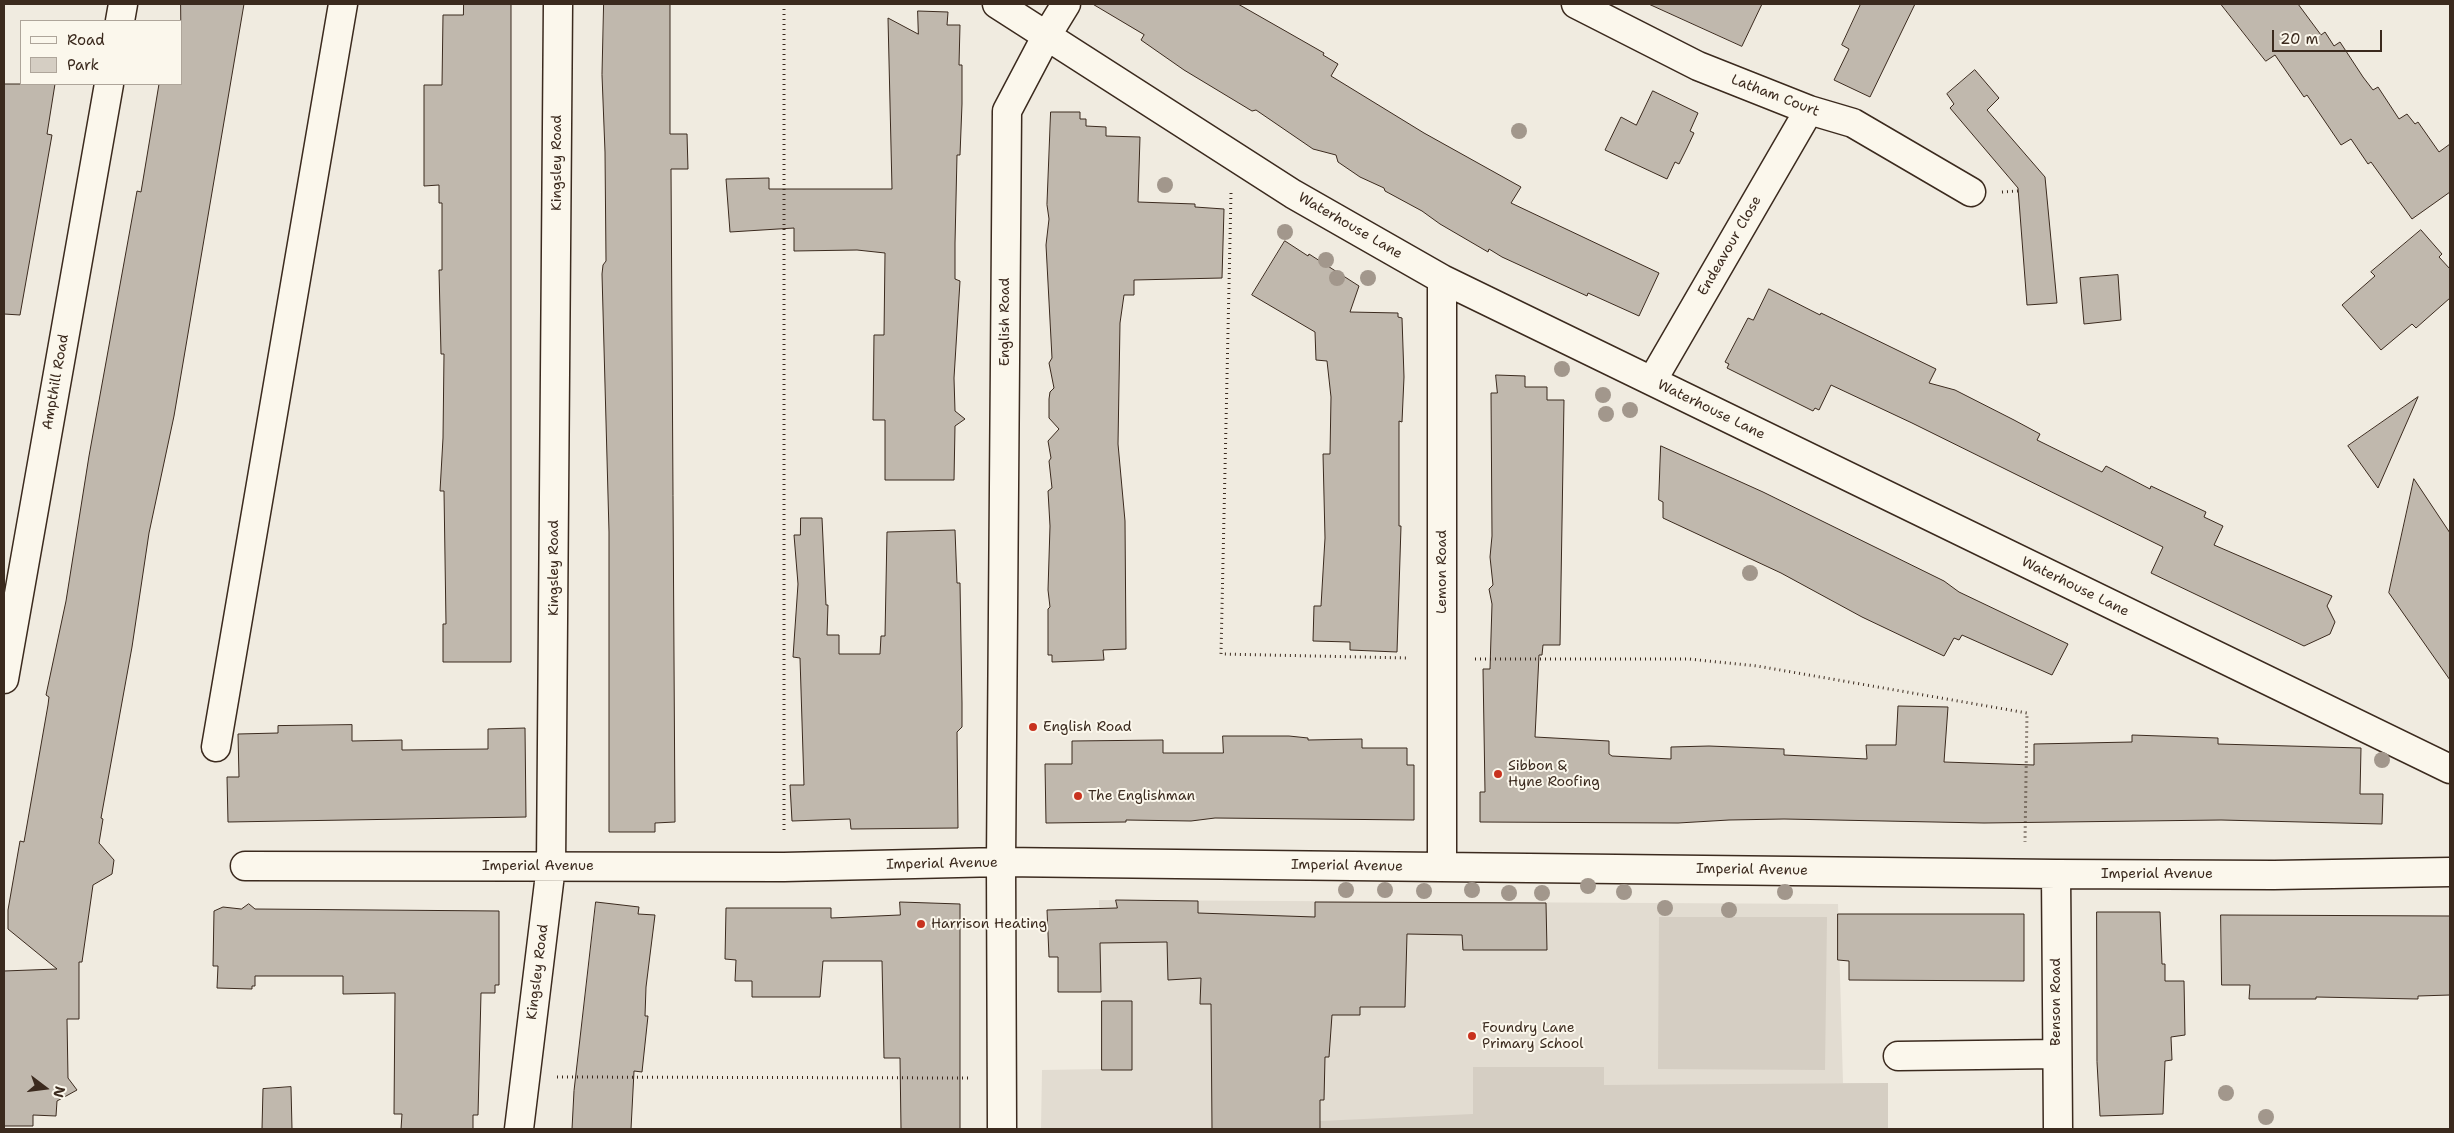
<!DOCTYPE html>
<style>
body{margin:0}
#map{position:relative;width:2454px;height:1133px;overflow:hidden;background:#f0ebe0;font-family:"Shantell Sans",sans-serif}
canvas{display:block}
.frame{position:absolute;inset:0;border:5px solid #3b2a1e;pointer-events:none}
.legend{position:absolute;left:20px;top:20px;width:162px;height:65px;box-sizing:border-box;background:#fbf7ec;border:1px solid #aea59a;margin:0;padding:6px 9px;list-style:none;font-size:15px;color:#3b2a1e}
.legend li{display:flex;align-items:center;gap:10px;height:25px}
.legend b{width:25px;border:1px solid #aea59a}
.north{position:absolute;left:20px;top:1063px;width:50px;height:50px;-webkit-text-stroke:4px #fbf7ec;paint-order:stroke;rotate:105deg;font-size:14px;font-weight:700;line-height:20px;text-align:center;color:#3b2a1e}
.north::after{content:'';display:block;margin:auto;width:18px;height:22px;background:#3b2a1e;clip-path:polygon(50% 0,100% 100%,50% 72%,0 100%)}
.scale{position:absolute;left:2272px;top:30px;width:110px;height:22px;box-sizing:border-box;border:2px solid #3b2a1e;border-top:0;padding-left:6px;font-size:15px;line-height:18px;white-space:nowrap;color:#3b2a1e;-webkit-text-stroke:4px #fbf7ec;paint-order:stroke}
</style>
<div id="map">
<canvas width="2454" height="1133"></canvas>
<div class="frame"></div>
<ul class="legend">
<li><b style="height:6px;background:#fbf7ec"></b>Road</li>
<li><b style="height:14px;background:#d5cec3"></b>Park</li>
</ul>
<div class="north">N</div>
<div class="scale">20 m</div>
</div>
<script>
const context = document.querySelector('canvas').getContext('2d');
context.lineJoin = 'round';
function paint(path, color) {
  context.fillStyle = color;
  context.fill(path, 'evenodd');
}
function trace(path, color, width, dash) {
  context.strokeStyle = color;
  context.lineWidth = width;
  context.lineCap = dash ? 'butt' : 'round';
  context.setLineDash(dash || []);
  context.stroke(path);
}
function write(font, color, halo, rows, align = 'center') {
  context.font = font + ' "Shantell Sans",sans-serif';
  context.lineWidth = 4;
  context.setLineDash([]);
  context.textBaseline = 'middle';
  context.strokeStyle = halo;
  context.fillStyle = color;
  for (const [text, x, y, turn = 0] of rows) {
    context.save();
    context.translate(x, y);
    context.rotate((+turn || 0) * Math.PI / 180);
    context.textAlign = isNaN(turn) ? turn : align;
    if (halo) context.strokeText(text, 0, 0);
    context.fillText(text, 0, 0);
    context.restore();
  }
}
paint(new Path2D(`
 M1099,900L1838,904L1843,1083H1888V1129H1041L1042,1070L1102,1069Z`), '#e2dcd1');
paint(new Path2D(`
 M1659,917H1827L1825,1070L1658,1069Z
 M1473,1067H1604V1085L1888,1083V1129H1320V1121L1473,1114Z`), '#d5cec3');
const building = new Path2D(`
 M181,4H244L174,416L149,533L132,647L101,818L103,819L99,843L114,860L112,874L93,885L82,962H79V1019H67L68,1078L77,1090L57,1101L56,1116L33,1115V1126H4V971L57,969L8,929V910L20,841L24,842L48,705L49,697L46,695L66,601L89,456L137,191L141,192L159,84H181Z
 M464,4H511V662H443V624H446L444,491H440L443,438L444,354H441L439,270H442V203H439V185L424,186V85H442L443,15H463Z
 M604,4H670V134H687L688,169H671L675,822L655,823V832H609V532L602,274L603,265L606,261L605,152L602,75Z
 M1093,4H1238L1324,53L1323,55L1338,64L1331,76L1424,133L1521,187L1511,203L1659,273L1639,316L1588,293L1587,296L1502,257L1489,249L1488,252L1440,224L1422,211L1385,191L1384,188L1360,177L1338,162L1336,155L1313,149L1256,110L1252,111L1184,70L1141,40L1144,35Z
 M1649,4H1762L1742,46Z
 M1861,4H1915L1870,97L1834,80L1849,49L1842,45Z
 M2221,4H2298L2321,35L2325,32L2334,46L2340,42L2363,77L2373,90L2378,87L2399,119L2407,114L2415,124L2418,122L2439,152L2450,144V192L2412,219L2371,162L2368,164L2351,139L2341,145L2307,95L2304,97L2275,55L2266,61Z
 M918,11L948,12L947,25H960L959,65H962V104L960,155H957L955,243V279L960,281L954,378L955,411L965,419L955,426L954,480H885V420H873L874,335H884L885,253L857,250L794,251V228L730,232L726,179L769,178V189H892L888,18L918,34Z
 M1975,70L1999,98L1987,110L2045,177L2057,303L2027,305L2018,188L1950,108L1954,104L1947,94Z
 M4,84H55L47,134L52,135L20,315L4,314Z
 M1653,91L1698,113L1690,131L1694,133L1687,148L1679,164L1675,162L1667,179L1605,150L1621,117L1636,125Z
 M1051,112H1080V119H1086V126L1106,127V136L1140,137L1138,202L1195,204V207L1224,209L1222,278L1134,280V295H1124L1120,323L1118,444L1125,521L1126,649L1103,650L1104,660L1052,662V655H1048V609L1050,607L1048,590L1050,526L1048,491L1052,488L1049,461L1051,458L1048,441L1059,429L1049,418V399L1050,392L1054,388L1049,363L1052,358L1046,245L1049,219L1047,205Z
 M2421,230L2442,254L2439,257L2450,269V298L2416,328L2412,324L2381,350L2342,305L2375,276L2371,272Z
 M1285,241L1308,256L1309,254L1359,286L1350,312L1398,313V317L1402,318L1404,377L1402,422L1399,421V526H1401L1397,652L1350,650V642L1313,641L1314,606H1321L1325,538L1323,454H1330L1331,397L1327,361L1316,360L1315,332L1252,295Z
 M2118,275L2121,320L2084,324L2080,278Z
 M1769,289L1820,315L1821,313L1936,369L1929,383L1955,390L2014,420L2040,434L2037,440L2102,472L2106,466L2150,489L2151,486L2206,512L2204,517L2223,526L2214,545L2332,596L2327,606L2335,622L2330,634L2304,646L2151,573L2163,547L1912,423L1831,385L1819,410L1815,408L1813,411L1727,368L1729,364L1725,362L1748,318L1753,320Z
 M1496,375L1525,376V387H1547V400H1564L1560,645H1543L1542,655H1539L1535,737L1609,741V754L1612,756L1671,759V747L1709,746L1784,749V755L1867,759L1866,745H1896L1898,706L1948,707L1944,762L2034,765V744L2132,742V735L2218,738V744L2361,748L2360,794H2383L2382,824L2221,820L1984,823L1784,819L1729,820L1678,823L1480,822V792H1485L1483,669H1490L1492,604L1489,589L1493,585L1490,557L1492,536L1491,393H1497Z
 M2418,397L2378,488L2348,446Z
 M1661,446L1763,492L1944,581L1959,592L2068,644L2052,675L1962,635L1959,640L1954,638L1944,656L1862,617L1781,573L1663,518V502L1659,500Z
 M2414,479L2450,533V680L2389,593Z
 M801,518H822L826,605H828L827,635H839V654H880L881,636H885L887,532L955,530L957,583H960L962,703V727L957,732L958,828L851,829L850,819L792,821L790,785H804L800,658L793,657L798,584L794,535H800Z
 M352,725V741L402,740V750L488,749V729L525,728L526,817L228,822L227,777H239L238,734L278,733V726Z
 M1223,736H1289L1308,738V740L1362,739V748H1407V765H1414V820L1215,818L1191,821L1126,820V822L1046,823L1045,764H1072V741L1163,740V753H1223Z
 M1116,900L1198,901V913L1315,917V902L1546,903L1547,950H1463L1462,935L1407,934L1405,1007H1360V1015H1332L1329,1057H1325L1324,1100H1320V1129H1212L1211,1004H1200L1201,978L1168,980L1167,942L1100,943L1101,992H1058V957H1049L1047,910L1117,908Z
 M596,902L639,907L638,914L655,915L646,987L645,1016H648L642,1072L634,1071L631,1129H572L574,1091Z
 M900,902L960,904V1129H901L900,1058H884L882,961H823L820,997H752V981H735L736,960L725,959L726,908H831V918L900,915Z
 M249,904L255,909L499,911V985H495V993H481L478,1115H473V1129H401L402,1114H394L395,993L343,994V976H255V986H252V989L217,988L218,966H213L214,911L223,907L241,909Z
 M2097,912H2160L2162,964H2165V981H2184L2185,1035L2171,1037L2172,1060L2165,1061L2163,1114L2100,1116L2097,1062Z
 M1838,914H2024V981L1849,980V961L1838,960Z
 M2221,915L2450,916V995L2418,996V999L2316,997V999H2249L2250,985H2222Z
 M1102,1001H1132V1070H1102Z
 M291,1087L292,1129H262L263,1089Z`);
paint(building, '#c0b8ad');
trace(building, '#3b2a1e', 1);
const minor = new Path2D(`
 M997,4L1293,194L1442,279L2450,769
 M1576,4L1698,66L1809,110L1853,123L1971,192
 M120,21L123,4
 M1442,279V866
 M1652,381L1809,110
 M4,679L109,84
 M216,747L343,4
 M245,866L784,867L1001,862L2056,874L2274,875L2450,872
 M2056,874L2058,1129
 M1898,1056L2056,1054
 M519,1129L551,866L558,4
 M1002,1129L1001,862L1007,111L1047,35L1066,4`);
trace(minor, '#3b2a1e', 31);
trace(new Path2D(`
 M784,4V833
 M2002,192L2018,191
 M1231,193L1221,654L1408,658
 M1475,659H1689L1757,666L2027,713L2025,842
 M557,1077L968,1078`), '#3b2a1e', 3, [1, 4]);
trace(minor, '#fbf7ec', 28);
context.fillStyle = '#a2978c';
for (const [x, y] of [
 [1519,131],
 [1165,185],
 [1285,232],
 [1326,260],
 [1337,278],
 [1368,278],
 [1562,369],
 [1603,395],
 [1630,410],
 [1606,414],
 [1750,573],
 [2382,760],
 [1588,886],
 [1346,890],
 [1385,890],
 [1472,890],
 [1424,891],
 [1624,892],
 [1785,892],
 [1509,893],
 [1542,893],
 [1665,908],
 [1729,910],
 [2226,1093],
 [2266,1117]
]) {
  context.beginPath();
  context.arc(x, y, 8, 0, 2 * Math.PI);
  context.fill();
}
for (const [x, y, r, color] of [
 [1033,727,5,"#c8321e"],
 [1498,774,5,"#c8321e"],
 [1078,796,5,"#c8321e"],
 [921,924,5,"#c8321e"],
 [1472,1036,5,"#c8321e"]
]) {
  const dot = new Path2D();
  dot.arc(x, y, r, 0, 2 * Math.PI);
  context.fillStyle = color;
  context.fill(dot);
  trace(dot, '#fbf7ec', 2);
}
write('14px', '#3b2a1e', '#fbf7ec', [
 ["Latham Court",1775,96,21],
 ["Kingsley Road",557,163,-90],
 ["Waterhouse Lane",1350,226,30],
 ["Endeavour Close",1730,246,-60],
 ["English Road",1005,322,-90],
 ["Ampthill Road",56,382,-80],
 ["Waterhouse Lane",1711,410,26],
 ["Kingsley Road",554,568,-90],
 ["Lemon Road",1442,572,-90],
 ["Waterhouse Lane",2075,587,26],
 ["Imperial Avenue",942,864,-1],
 ["Imperial Avenue",538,866],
 ["Imperial Avenue",1347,866,1],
 ["Imperial Avenue",1752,870,1],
 ["Imperial Avenue",2157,874],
 ["Kingsley Road",538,972,-83],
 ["Benson Road",2056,1002,-90]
]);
write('14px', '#3b2a1e', '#fbf7ec', [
 ["English Road",1043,727],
 ["Sibbon &",1508,766],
 ["Hyne Roofing",1508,782],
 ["The Englishman",1088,796],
 ["Harrison Heating",931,924],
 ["Foundry Lane",1482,1028],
 ["Primary School",1482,1044]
], 'left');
</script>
